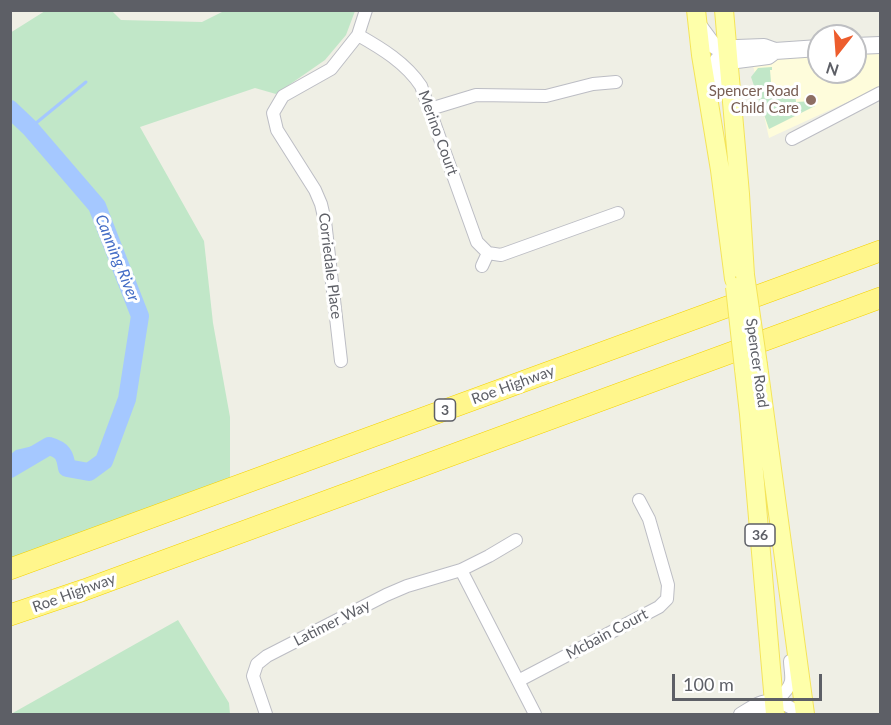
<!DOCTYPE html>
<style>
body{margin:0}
#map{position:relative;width:891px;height:725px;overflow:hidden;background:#efefe5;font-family:Lato,sans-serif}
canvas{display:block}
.frame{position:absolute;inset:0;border:12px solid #5d5f66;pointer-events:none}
.north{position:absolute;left:807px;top:24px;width:60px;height:60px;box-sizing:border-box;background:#fff;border:2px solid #bebfc2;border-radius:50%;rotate:197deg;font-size:16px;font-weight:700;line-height:24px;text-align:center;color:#5d5f66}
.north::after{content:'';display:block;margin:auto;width:21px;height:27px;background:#ed5d2d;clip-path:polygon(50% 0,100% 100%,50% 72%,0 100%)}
.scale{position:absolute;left:672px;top:674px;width:150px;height:27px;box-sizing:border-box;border:3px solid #5d5f66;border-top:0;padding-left:8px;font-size:18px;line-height:21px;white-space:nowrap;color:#5d5f66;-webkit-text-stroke:4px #fff;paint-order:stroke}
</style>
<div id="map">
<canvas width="891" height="725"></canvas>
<div class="frame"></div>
<div class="north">N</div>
<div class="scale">100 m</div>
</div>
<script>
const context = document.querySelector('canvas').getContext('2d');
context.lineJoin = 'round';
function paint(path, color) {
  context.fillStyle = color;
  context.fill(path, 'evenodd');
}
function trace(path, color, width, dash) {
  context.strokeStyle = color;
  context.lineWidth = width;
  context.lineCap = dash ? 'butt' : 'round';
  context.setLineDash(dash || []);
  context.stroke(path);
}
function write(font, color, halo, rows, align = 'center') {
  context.font = font + ' Lato,sans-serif';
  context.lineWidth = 6;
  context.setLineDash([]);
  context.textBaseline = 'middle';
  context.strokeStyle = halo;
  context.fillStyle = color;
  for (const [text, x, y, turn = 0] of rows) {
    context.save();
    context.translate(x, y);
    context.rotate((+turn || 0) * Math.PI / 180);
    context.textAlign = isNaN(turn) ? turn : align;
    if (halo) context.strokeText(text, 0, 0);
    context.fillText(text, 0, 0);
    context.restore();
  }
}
paint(new Path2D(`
 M880,53V87L769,138L751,56L819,55V72H855V54Z`), '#fefcdb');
paint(new Path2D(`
 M45,11H112L121,20L202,22L224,11H355L346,35L325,60L276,94L255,88L140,127L204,241L213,323L230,417V479L10,559V33Z
 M772,67V70H770L772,94L795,93L796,102L815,101V106L769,129L751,77L758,68Z
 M178,620L229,703L230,714H11Z`), '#c1e7c8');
paint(new Path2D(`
 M33,446H49L40,458L11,476V454L16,450Z`), '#a5c8ff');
trace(new Path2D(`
 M30,128L86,82`), '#a5c8ff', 3);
trace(new Path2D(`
 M10,109L30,128L97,206L140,316L127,399L104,461L89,472L67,468C65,455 63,450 49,446L10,469`), '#a5c8ff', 18);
const street = new Path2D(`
 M358,35C381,48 406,63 421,86L477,242L488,253L501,255L618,213
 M430,109L476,95L546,96L593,84L616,82
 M792,139L880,93
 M482,266L488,253
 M341,361L325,221L321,204L315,190L277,130L273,113L283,96L331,69L358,35L366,10
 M461,570L535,714
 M518,681L659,607L667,599L668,585L649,519L639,500
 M266,714L253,676L257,664L267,656L386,595L407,586L461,570L489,556L516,540
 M740,714C747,710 755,704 762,702C773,699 792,706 799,714
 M756,714C766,711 789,692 791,681C792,675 790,667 790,661`);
const secondary = new Path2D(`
 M698,25L712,44L737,60L768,56L772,53
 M855,46L880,45
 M715,93L713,70L715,65L718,60L737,48L764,47L775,51L819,48`);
const primary = new Path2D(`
 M696,10L701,55L720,170L734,279
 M724,10L740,194L745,275
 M758,365L805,714
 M744,369L749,414L775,714`);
const highway = new Path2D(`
 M10,569L880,251
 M10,615L84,590L880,298`);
trace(street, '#bcbdc4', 14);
trace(secondary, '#babcc3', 18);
trace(primary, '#f4e459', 20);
trace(highway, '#f4d200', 22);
trace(street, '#fff', 12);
trace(secondary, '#fff', 16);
trace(primary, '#feffaa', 18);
trace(highway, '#fff68c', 21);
const primaryBridge = new Path2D(`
 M745,275L758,365
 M735,287L744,369`);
trace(primaryBridge, '#f4e459', 20, []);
trace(primaryBridge, '#feffaa', 18);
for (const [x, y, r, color] of [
 [811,100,6,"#8d6e63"]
]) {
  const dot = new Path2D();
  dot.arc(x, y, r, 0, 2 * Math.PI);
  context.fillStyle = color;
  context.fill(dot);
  trace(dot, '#fff', 2);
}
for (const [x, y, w] of [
 [445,410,21],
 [760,535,30]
]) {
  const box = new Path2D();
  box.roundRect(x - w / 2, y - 11, w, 22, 4.5);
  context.fillStyle = '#fff';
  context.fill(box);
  trace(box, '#5d5f66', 1.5);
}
write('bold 14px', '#5d5f66', null, [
 ["3",445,410],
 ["36",760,535]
]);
write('15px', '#785e54', '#fff', [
 ["Spencer Road",799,91],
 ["Child Care",799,108]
], 'right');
write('15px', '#5d5f66', '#fff', [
 ["Merino Court",438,133,70],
 ["Corriedale Place",330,266,83],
 ["Spencer Road",757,363,82],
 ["Roe Highway",513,385,-20],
 ["Roe Highway",74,593,-20],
 ["Latimer Way",332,623,-27],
 ["Mcbain Court",607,634,-28]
]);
write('italic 16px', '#446dc6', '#fff', [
 ["Canning River",117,258,68]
]);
</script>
